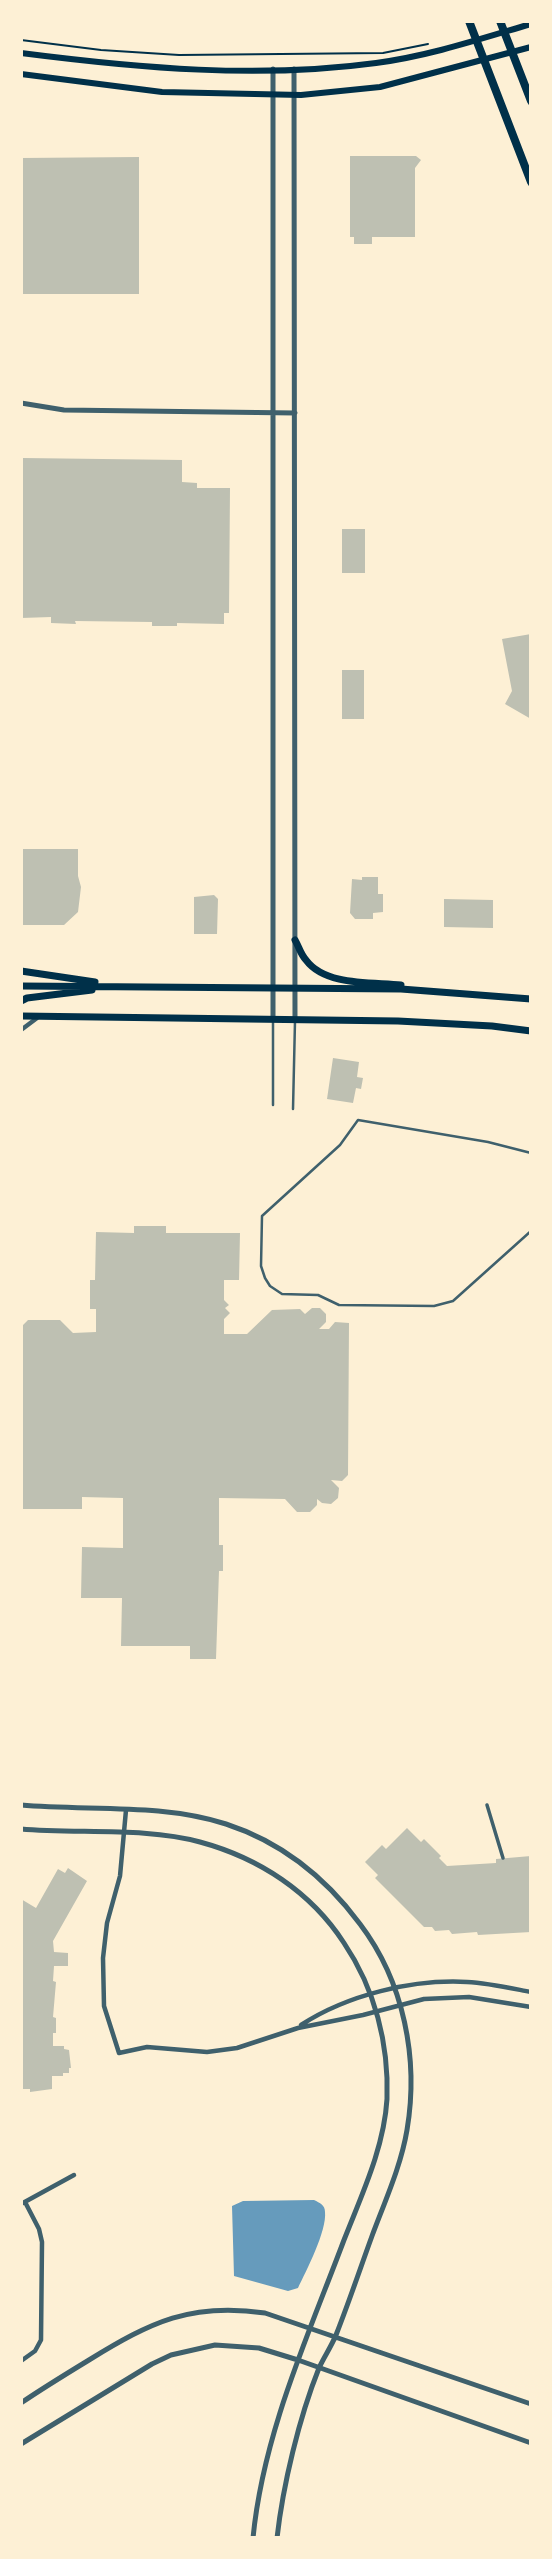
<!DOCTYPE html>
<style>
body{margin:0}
#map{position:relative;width:552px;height:2559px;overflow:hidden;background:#fdf0d5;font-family:"Playfair Display",serif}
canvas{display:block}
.frame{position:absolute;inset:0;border:23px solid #fdf0d5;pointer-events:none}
</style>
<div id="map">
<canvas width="552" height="2559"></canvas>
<div class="frame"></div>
</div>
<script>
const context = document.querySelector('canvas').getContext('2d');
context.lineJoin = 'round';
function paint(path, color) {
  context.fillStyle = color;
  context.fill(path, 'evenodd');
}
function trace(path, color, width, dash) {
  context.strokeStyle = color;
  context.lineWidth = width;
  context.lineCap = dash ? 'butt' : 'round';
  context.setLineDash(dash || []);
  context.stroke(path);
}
paint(new Path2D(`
 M314,2200C320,2203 325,2205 325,2212C327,2231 306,2271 298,2288L288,2291L234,2276L232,2206L243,2201Z`), '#669bbc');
paint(new Path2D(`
 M350,156H416L421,160L415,168V237H372V244H354V237H350Z
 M139,157V294H21V158Z
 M23,458L182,460V482L197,483V488H230L229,613H224V624L177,623V626H152V622L75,621L76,624L51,623V617L21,618Z
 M342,529H365V573H342Z
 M531,634V719L505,704L512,691L502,639Z
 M342,670H364V719H342Z
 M21,849H78V876L81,887L78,912L64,925H21Z
 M362,877H378V894H383V912L373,913V919H355L350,913L352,879L362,880Z
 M214,895L218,899L217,934H194V897Z
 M444,899L493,900V928L444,927Z
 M333,1058L359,1062L357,1077L363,1078L361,1089L356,1088L353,1103L327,1099Z
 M134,1226H166V1233H240L239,1280H224V1300L229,1305L225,1308L230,1313L224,1319V1334H247L272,1310L300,1309L305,1314L312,1308H320L326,1314V1322L319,1329H329L335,1322L349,1323L348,1475L342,1481L331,1480L339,1488L338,1498L331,1504L322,1503L317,1499V1505L310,1512H297L285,1499L219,1498V1545H223V1571H219L216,1659H190V1646H121L122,1598H81L82,1547L123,1548V1498L82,1497V1509H21L22,1326L28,1320H60L73,1333L96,1332V1309H90V1280H95L96,1232L134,1233Z
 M407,1828L421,1842L424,1839L441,1856L439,1858L447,1866L496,1863V1859L531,1856V1932L478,1935L477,1932L452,1934L449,1930L435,1931L432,1927H424L375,1878L378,1875L365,1862L382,1845L386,1849Z
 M68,1868L87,1881L53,1941L54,1952L68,1953V1966H54L53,1981L56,1982L53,2017L56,2018V2033H53V2046H64V2049L69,2050L71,2068H69V2073H63V2076H52V2089L30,2092V2089H22L21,2079V1899L36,1908L58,1869L65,1873Z`), '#bec0b2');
trace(new Path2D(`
 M21,40L101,50L179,55L383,53L428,44`), '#003049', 2);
trace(new Path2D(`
 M273,1105V1022
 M293,1109L295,1021
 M531,1153L488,1142L358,1120L340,1145L262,1216L261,1266L265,1278L270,1286L282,1294L318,1295L339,1305L434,1306L453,1301L531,1231`), '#3f606c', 2.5);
trace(new Path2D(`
 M487,1805L503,1858`), '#3f606c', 3.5);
trace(new Path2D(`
 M21,1030L37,1018
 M126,1810L120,1876L107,1923L103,1958L104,2006L119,2053L147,2047L207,2052L237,2048L298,2028L363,2015L424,1999L469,1997L531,2007
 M301,2025C347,1995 412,1979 467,1982C488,1983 510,1988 531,1992
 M21,2204L74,2175
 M21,2361L35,2351L41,2340L42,2242L39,2229L25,2202`), '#3f606c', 4.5);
trace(new Path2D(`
 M273,69V1019
 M294,69L295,1019
 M21,403L64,410L295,413
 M21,1805C89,1811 161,1803 226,1824C281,1842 326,1878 360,1924C404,1982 419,2059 407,2130C401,2166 385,2201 372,2236C360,2269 349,2302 336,2335C331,2347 324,2357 319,2368C299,2418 283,2485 277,2538
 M21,1829C78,1834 146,1827 200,1842C259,1858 311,1892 344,1943C375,1989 389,2044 387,2099C384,2148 362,2194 344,2240C308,2336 263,2434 253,2538
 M21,2403C43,2388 66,2374 89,2360C151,2322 191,2302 265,2313L531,2404
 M21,2444L152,2364L171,2355L215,2345L259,2348L298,2360L531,2443`), '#3f606c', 5);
trace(new Path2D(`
 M21,53C138,68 259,79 376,63C429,56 480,39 531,24
 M21,74L162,92L301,95L380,87L531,47`), '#003049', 6);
trace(new Path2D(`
 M295,940C299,947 301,955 306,960C325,986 372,982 401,985
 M21,971L95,982
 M21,986L401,989L531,999
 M21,1001L27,998L92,990
 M21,1016L398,1021L492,1026L531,1031`), '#003049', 7);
trace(new Path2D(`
 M469,21L531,182
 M500,21L531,101`), '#003049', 8);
</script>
